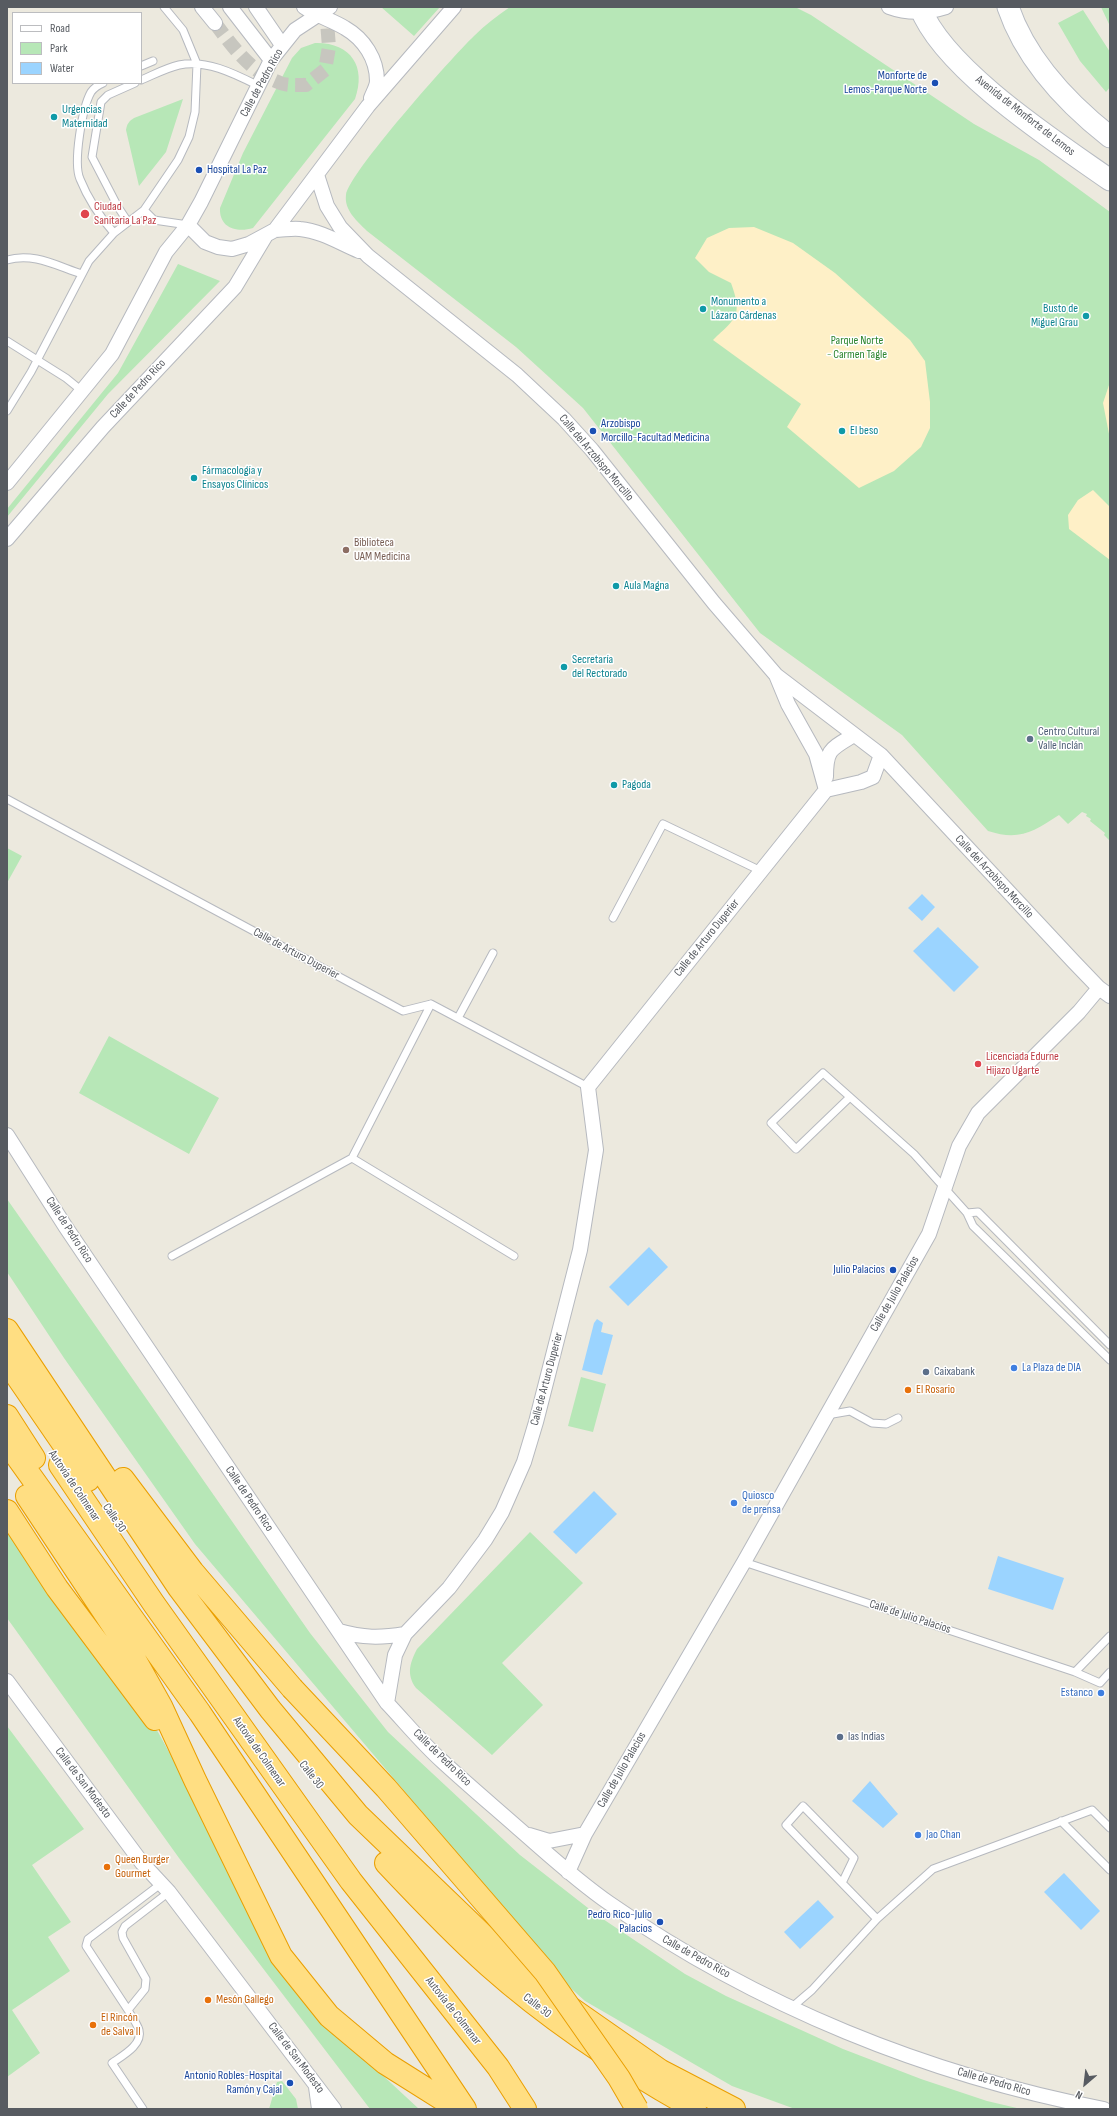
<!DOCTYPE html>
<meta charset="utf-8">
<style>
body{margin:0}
#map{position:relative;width:1117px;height:2116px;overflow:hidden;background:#ece9de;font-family:"Sofia Sans Condensed",sans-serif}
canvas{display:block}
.frame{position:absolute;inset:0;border:8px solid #575b61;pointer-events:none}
.legend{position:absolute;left:12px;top:12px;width:130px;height:72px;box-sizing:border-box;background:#fff;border:1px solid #bcbdc0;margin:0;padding:5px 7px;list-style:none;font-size:12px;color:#575b61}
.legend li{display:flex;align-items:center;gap:8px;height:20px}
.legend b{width:20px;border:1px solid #bcbdc0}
.north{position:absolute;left:1065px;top:2064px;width:40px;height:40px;-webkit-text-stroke:3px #fff;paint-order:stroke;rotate:208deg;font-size:11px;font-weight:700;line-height:16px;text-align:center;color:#575b61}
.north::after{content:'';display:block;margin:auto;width:14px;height:18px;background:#575b61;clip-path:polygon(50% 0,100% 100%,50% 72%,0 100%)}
</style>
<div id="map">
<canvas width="1117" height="2116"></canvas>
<div class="frame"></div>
<ul class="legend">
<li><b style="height:5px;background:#fff"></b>Road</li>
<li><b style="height:11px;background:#b7e7b7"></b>Park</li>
<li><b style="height:11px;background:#9bd4ff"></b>Water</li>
</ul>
<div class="north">N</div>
</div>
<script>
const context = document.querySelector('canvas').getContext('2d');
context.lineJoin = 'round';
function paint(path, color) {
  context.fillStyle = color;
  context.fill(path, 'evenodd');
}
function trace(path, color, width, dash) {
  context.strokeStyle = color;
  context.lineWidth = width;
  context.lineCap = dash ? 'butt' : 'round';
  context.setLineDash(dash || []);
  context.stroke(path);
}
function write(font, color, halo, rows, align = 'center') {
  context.font = font + ' "Sofia Sans Condensed",sans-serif';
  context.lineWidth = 3;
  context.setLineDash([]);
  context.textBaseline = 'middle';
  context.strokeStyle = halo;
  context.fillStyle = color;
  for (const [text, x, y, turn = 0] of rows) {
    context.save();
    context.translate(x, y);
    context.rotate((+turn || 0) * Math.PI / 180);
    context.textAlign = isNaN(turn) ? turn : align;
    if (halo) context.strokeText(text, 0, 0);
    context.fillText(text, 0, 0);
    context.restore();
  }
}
paint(new Path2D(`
 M381,7H440L414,36Z
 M510,7H795L811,15L974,124L1039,160L1110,212V841L1104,835L1105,833L1090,821L1091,819L1086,816L1087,814L1082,812L1068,824L1059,815C1033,832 1019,841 988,831L902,735L760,633L583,408L516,347L367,231C357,221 344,210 346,195C348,174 453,56 474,36C485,25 497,16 510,7Z
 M1101,7H1110V25L1109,24Z
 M1083,10L1110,52V87L1106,92L1080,61L1058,23Z
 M315,43C350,42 367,66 355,99L253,228C237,233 219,228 220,208L243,153L292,58L301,48Z
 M183,99L166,152L139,186L126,130C127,124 129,121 134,118Z
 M178,264L220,281L108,394L7,517V509L118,373Z
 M7,848L22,856L7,883Z
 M109,1036L219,1098L189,1154L79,1093Z
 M7,1199L310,1633L388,1732L520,1855L597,1915L685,1974L726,1996L843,2049L921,2079L987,2101L1021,2109H795L732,2086L585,2001L463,1891L478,1878L195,1544L64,1358L7,1272Z
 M581,1377L606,1384L593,1432L568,1426Z
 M7,1528L158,1732L210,1827L336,2032L419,2109H370L179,1858L7,1618Z
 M530,1532L583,1583L502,1663L543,1705L492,1755L416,1688C406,1674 410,1663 417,1649Z
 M7,1726L84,1829L32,1865L71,1922L48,1937L70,1971L12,2010L40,2053L7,2077Z
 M282,2081L296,2099L298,2109H269L277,2082Z`), '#b7e7b7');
paint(new Path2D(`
 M754,227L793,243L835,273L910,340L925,361L930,402V428L921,447L894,471L859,488L787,427L801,404L713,340C736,318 743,316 731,283L709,272L695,258L707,238L729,228Z
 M1110,382V439L1103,403Z
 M1093,490L1110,507V560L1069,529L1068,515L1078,500Z`), '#fef0c7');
paint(new Path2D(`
 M922,894L935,907L922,921L908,908Z
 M938,927L979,967L954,992L913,951Z
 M649,1247L668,1267L628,1306L609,1287Z
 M597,1319L603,1323L601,1332L613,1335L602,1375L582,1370L594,1323Z
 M594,1491L617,1514L576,1554L553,1532Z
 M998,1556L1064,1578L1053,1610L988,1589Z
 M870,1781L898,1814L883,1828L852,1801Z
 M1064,1873L1100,1911L1081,1930L1044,1892Z
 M818,1900L834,1917L800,1949L784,1932Z`), '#9bd4ff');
trace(new Path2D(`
 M215,23C232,46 250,71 278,82C285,86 297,85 306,85L325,70L329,47L326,9`), '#c7c6bf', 14, [14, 7]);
const lane = new Path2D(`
 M141,66L153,61
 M141,80C153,75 166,68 179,65C206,59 235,74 259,86
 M103,83C98,85 94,88 91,92C82,108 73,163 80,179C88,199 100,217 114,233
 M144,210L154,220L188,225
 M128,222L118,207L92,157L101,102L108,95L135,83
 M7,260C33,252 57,266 82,274
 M7,341L66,378L82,391
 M7,411L31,372L89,261L114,233L144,210L178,160L189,137L195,112L197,64L183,30L164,7
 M7,799L403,1011L431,1004L588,1087
 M613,918L663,824L761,871
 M458,1018L493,953
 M849,1098L796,1149L771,1123L823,1073L914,1154L967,1213L973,1226L1110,1360
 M352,1158L514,1256
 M967,1213L978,1212L1110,1345
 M172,1256L352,1158L431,1004
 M827,1415L850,1411L872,1423L886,1424L898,1418
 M744,1562L1075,1672L1100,1683L1110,1672
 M1075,1672L1110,1636
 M803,1806L854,1858L842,1883L786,1825Z
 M1061,1821L1110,1870
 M162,1883L88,1939L86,1946L128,2010L145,1989L146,1979L123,1938L122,1932L125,1926L169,1892
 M842,1883L877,1919
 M791,2008L812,1990L877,1919L933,1869L1092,1810L1110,1828
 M128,2010C131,2016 137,2023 139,2030C143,2045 122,2056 112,2063L143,2109`);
const street = new Path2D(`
 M202,7L215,23
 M230,7L271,60
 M256,7L282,45
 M304,7C317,16 332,20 345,28C364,39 377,59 377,81C377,86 373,93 371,98
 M889,7C908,14 927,13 946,7
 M317,175L327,206L340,227L368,256L517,375L564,419L592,450L714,603L776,675L881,755L1074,962L1099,988L1110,996
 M188,225L205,242L218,247L232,249L249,244L275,230L368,106L454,7
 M275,230C283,230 292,228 300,229C321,231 340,243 359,251
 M7,483L112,354L166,252L188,225L201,202L271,60L295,30L330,7
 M7,539L103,427L235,287L265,237
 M776,675L788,704L816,754L826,790
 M826,777C826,749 831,749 854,735
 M826,790L861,782L873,777L881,755
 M7,1135L65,1226L387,1703C405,1722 422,1743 442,1761C467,1784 493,1806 518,1828C548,1854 577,1881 609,1903C757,2006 928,2075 1104,2109
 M339,1631C363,1638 380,1638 405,1634
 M7,1681L142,1863L169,1892L334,2109
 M387,1703L395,1655L405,1634L449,1588L485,1540L502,1512L524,1462L536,1422L580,1250L596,1150L588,1087L826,790
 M529,1835L549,1841L585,1834
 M568,1872L585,1834L744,1562L929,1234L959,1146L978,1113L1079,1012L1099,988
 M316,2087L319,2109`);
const secondary = new Path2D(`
 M920,7C943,69 1056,142 1110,180
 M1008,7C1026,60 1067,103 1110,137`);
const highway = new Path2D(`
 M7,1330L179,1588L270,1709L358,1815L489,1941L565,2004L661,2071L734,2109
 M7,1362L88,1480
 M7,1416L34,1458
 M7,1443L200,1713L465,2109
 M60,1465L154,1604L351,1881L498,2067L525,2109
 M123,1479L193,1572L292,1688
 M27,1496L133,1656L161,1706L195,1780L281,1956L329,2016L385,2063L458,2109
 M7,1511L57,1588L155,1719
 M386,1863C419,1898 453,1934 489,1966C552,2022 622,2068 695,2109`);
trace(lane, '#b6b9bf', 9);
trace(street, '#b6b9bf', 16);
trace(secondary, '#b7bbc2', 23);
trace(highway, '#ea9f00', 24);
trace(lane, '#fff', 7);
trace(street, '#fff', 14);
trace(secondary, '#fff', 21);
trace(highway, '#ffde82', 22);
const highwayBridge = new Path2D(`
 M292,1688L386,1788L545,1972L619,2078L637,2109`);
trace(highwayBridge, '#ea9f00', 24, []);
trace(highwayBridge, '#ffde82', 22);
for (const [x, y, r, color] of [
 [935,83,4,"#1a4fb4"],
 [54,117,4,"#0f9aa8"],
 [199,170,4,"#1a4fb4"],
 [85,214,5,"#e0444e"],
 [703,309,4,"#0f9aa8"],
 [1086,316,4,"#0f9aa8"],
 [593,431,4,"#1a4fb4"],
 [842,431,4,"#0f9aa8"],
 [194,478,4,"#0f9aa8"],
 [346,550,4,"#8d6e63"],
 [616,586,4,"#0f9aa8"],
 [564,667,4,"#0f9aa8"],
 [1030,739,4,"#5c6f8a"],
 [614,785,4,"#0f9aa8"],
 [978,1064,4,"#e0444e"],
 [893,1270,4,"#1a4fb4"],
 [1014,1368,4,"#3f7fe0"],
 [926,1372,4,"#5c6f8a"],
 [908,1390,4,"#e8710a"],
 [734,1503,4,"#3f7fe0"],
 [1101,1693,4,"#3f7fe0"],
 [840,1737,4,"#5c6f8a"],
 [918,1835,4,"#3f7fe0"],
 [107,1867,4,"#e8710a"],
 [660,1922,4,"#1a4fb4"],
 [208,2000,4,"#e8710a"],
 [93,2025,4,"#e8710a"],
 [290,2083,4,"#1a4fb4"]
]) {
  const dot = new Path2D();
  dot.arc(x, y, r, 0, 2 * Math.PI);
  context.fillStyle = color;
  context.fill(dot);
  trace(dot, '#fff', 1.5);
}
write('12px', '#164399', '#fff', [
 ["Monforte de",927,76],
 ["Lemos-Parque Norte",927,90],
 ["Hospital La Paz",207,170,"left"],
 ["Arzobispo",601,424,"left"],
 ["Morcillo-Facultad Medicina",601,438,"left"],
 ["Julio Palacios",885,1270],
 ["Pedro Rico-Julio",652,1915],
 ["Palacios",652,1929],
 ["Antonio Robles-Hospital",282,2076],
 ["Ramón y Cajal",282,2090]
], 'right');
write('12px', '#575b61', '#fff', [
 ["Calle de Pedro Rico",262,83,-61],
 ["Avenida de Monforte de Lemos",1025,116,38],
 ["Calle de Pedro Rico",138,389,-47],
 ["Calle del Arzobispo Morcillo",596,458,50],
 ["Calle del Arzobispo Morcillo",994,877,47],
 ["Calle de Arturo Duperier",707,938,-51],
 ["Calle de Arturo Duperier",296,954,28],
 ["Calle de Pedro Rico",69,1230,57],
 ["Calle de Julio Palacios",895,1294,-60],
 ["Calle de Arturo Duperier",547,1379,-75],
 ["Autovía de Colmenar",74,1486,56],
 ["Calle de Pedro Rico",249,1499,56],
 ["Calle 30",114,1518,56],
 ["Calle de Julio Palacios",910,1617,18],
 ["Autovía de Colmenar",259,1752,55],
 ["Calle de Pedro Rico",442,1758,44],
 ["Calle de Julio Palacios",622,1770,-60],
 ["Calle 30",311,1775,52],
 ["Calle de San Modesto",83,1783,53],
 ["Calle de Pedro Rico",696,1957,29],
 ["Calle 30",537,2006,38],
 ["Autovía de Colmenar",453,2011,52],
 ["Calle de San Modesto",296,2058,53],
 ["Calle de Pedro Rico",994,2082,16]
]);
write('12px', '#0d838f', '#fff', [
 ["Urgencias",62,110],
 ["Maternidad",62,124],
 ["Monumento a",711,302],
 ["Lázaro Cárdenas",711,316],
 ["Busto de",1078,309,"right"],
 ["Miguel Grau",1078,323,"right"],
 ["El beso",850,431],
 ["Fármacología y",202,471],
 ["Ensayos Clínicos",202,485],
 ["Aula Magna",624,586],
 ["Secretaría",572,660],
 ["del Rectorado",572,674],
 ["Pagoda",622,785]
], 'left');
write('12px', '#be3a42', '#fff', [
 ["Ciudad",94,207],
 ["Sanitaria La Paz",94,221],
 ["Licenciada Edurne",986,1057],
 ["Hijazo Ugarte",986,1071]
], 'left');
write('12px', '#2c842f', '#fff', [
 ["Parque Norte",857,341],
 ["- Carmen Tagle",857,355]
]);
write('12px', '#785e54', '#fff', [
 ["Biblioteca",354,543],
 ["UAM Medicina",354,557]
], 'left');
write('12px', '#4e5e75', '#fff', [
 ["Centro Cultural",1038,732],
 ["Valle Inclán",1038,746],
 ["Caixabank",934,1372],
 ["las Indias",848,1737]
], 'left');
write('12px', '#366cbe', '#fff', [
 ["La Plaza de DIA",1022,1368],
 ["Quiosco",742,1496],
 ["de prensa",742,1510],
 ["Estanco",1093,1693,"right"],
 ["Jao Chan",926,1835]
], 'left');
write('12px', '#c56008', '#fff', [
 ["El Rosario",916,1390],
 ["Queen Burger",115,1860],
 ["Gourmet",115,1874],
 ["Mesón Gallego",216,2000],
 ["El Rincón",101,2018],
 ["de Salva II",101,2032]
], 'left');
</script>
